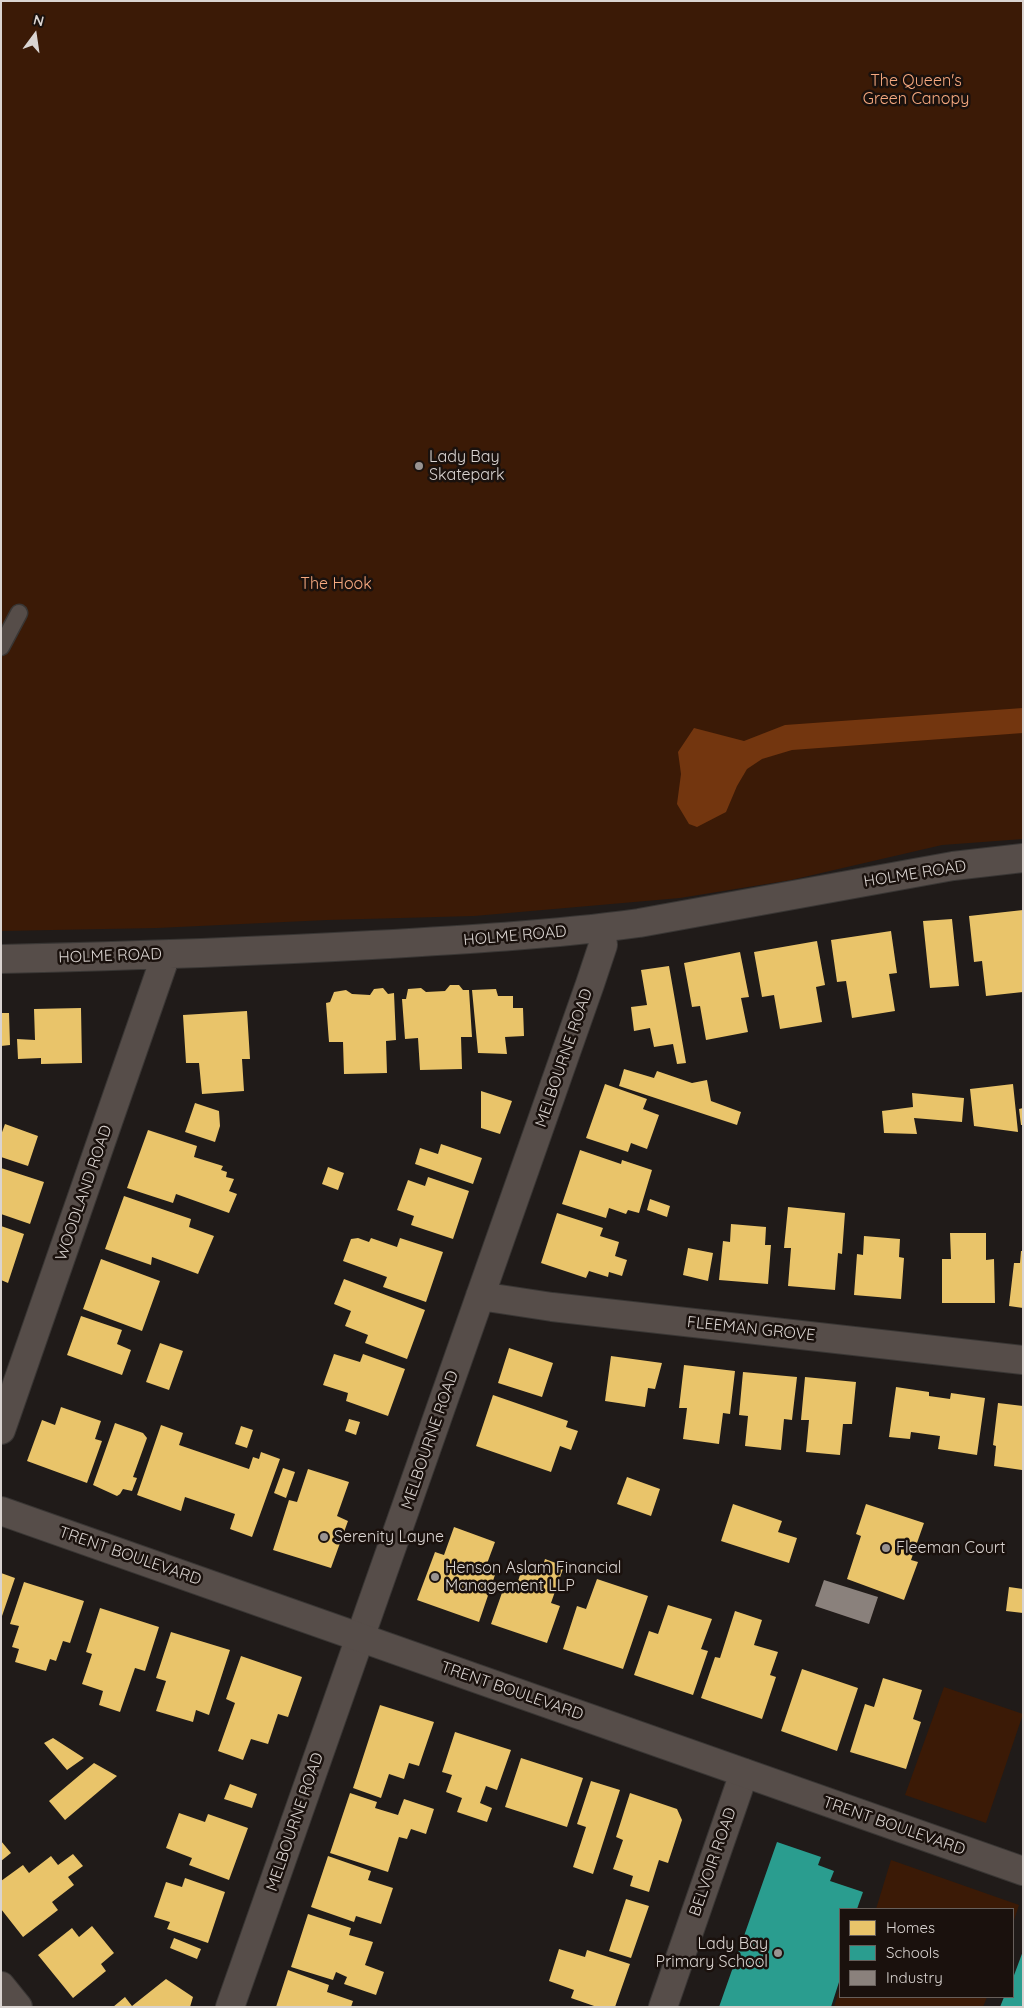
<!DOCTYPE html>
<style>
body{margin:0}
#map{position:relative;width:1024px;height:2008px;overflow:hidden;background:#201b19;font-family:Quicksand,sans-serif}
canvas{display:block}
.frame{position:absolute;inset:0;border:2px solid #dad4d1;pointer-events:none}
.legend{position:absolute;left:839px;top:1908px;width:175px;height:90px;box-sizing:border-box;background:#1a110d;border:1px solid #675f5b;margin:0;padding:6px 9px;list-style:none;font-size:15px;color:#dad4d1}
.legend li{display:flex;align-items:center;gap:10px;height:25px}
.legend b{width:25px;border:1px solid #675f5b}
.north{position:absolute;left:10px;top:10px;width:50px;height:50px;-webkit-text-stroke:4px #1a110d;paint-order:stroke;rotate:14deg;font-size:14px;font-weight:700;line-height:20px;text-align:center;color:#dad4d1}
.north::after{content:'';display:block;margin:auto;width:18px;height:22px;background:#dad4d1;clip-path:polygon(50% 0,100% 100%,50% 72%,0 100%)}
</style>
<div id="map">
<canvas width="1024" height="2008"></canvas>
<div class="frame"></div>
<ul class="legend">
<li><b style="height:14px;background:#e9c46a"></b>Homes</li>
<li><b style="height:14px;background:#2a9d8f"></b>Schools</li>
<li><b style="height:14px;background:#8a817c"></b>Industry</li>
</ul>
<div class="north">N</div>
</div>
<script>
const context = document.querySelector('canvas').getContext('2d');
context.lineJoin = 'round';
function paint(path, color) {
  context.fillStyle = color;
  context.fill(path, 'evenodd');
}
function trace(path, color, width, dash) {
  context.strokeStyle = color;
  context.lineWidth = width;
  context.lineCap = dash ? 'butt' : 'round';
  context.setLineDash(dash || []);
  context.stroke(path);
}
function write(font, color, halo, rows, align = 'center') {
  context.font = font + ' Quicksand,sans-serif';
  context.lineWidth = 5;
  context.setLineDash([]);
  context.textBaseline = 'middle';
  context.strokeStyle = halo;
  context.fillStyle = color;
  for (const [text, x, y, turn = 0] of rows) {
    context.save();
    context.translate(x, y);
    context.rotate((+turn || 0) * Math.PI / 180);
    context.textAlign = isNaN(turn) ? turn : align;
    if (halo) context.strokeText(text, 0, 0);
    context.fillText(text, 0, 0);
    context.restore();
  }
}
paint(new Path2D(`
 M1,1H1023V839L942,845L791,880L680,898L474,916L327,920L157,928L1,931Z
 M944,1687L1023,1714L986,1823L905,1795Z
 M891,1860L1019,1905L1013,1923V1909H876Z
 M840,1987V1997H987L983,2007H834Z`), '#3b1a06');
paint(new Path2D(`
 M1023,708V733L792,750L762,759L747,769L737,786L726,812L697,827L689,824L677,804L681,774L678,752L694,728L744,741L785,725Z`), '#73360f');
paint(new Path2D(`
 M1023,910V992L986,996L982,961L974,962L969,916Z
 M952,919L959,986L930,988L923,921Z
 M891,931L897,973L889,974L895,1011L852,1018L846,981L837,982L831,940Z
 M817,941L825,985L816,987L822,1022L780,1029L774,995L762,997L754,952Z
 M740,952L749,997L741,998L748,1032L706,1040L700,1006L692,1007L684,963Z
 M669,966L686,1063L677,1064L673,1044L654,1047L650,1028L634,1031L631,1007L647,1005L641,970Z
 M450,985H459L463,990H469L472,1037H461L462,1069L420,1070L418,1038L405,1039L402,999H406L408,989L421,988L426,992L445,991Z
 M383,988L388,994L394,993L396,1040L386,1041L387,1073L344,1074L343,1042H329L326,1003L330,1002L334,992L346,990L352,994L370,995L374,989Z
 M496,989L498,996H513V1008H523L524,1036L505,1037L507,1054L478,1053L472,990Z
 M81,1008L82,1063L41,1064V1058L18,1059L17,1039L35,1040L34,1009Z
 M247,1011L250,1059H242L244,1091L202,1094L199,1063H186L183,1015Z
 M1,1013H9L10,1045L1,1046Z
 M624,1069L654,1078L657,1071L692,1083L707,1080L711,1101L741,1112L737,1125L619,1086Z
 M605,1084L647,1099L643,1109L659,1115L647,1149L631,1143L628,1152L586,1138Z
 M1013,1084L1018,1132L974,1126L970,1089Z
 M481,1091L512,1101L500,1134L481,1128Z
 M912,1093L964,1098L962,1122L914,1118L917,1134L884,1133L882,1111L913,1107Z
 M195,1103L219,1111L220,1126L215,1142L185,1132Z
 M1023,1108V1125H1021L1019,1109Z
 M5,1124L38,1136L28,1166L1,1157V1135Z
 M148,1130L197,1146L194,1157L223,1166L221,1170L227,1172L226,1177L234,1179L229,1191L237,1194L229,1213L176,1194L173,1203L127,1188Z
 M441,1144L482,1158L473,1184L415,1164L420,1148L438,1154Z
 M580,1150L621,1164L622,1160L652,1170L639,1213L628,1210L626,1214L609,1208L606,1218L562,1204Z
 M328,1167L344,1173L338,1190L322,1184Z
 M1,1168L44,1182L30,1224L1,1214Z
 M428,1177L469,1191L453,1239L411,1225L414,1216L397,1210L408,1180L425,1186Z
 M124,1196L191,1219L189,1227L214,1236L198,1274L152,1257L151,1265L105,1249Z
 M650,1199L670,1206L667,1217L647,1210Z
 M788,1207L845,1213L842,1254L838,1253L835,1290L788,1286L791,1248H784Z
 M557,1213L603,1228L600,1236L619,1242L615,1256L627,1260L622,1276L609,1272L608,1277L589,1271L586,1278L541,1263Z
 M731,1224L766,1227L765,1245H771L768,1284L719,1280L723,1241L730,1242Z
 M1,1226L24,1234L8,1283L1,1280Z
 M950,1233H986V1260L994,1259L995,1303H942V1259H951Z
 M864,1236L900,1239L899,1257L904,1258L901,1299L854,1295L857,1254L863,1255Z
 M358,1238L369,1242L371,1238L397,1247L400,1238L443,1252L426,1302L383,1287L387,1277L343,1261L351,1239Z
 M688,1248L713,1253L708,1281L683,1275Z
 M1021,1251H1023V1308L1009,1306L1014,1263H1020Z
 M101,1259L160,1281L142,1331L83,1309Z
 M344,1279L425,1310L407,1359L365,1343L368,1335L345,1326L351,1311L334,1304Z
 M81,1316L122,1330L117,1344L131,1350L122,1375L67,1355Z
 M160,1343L183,1351L169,1390L146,1382Z
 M509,1348L553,1363L542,1397L498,1383Z
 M334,1354L360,1362L363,1354L405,1369L388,1416L346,1401L348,1393L323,1385Z
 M611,1356L662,1363L655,1389L648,1388L645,1407L605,1401Z
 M684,1365L735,1371L730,1414L723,1413L719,1444L683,1439L687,1408H679Z
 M743,1372L797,1377L792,1420L784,1419L781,1450L745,1446L748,1416L739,1415Z
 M805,1377L856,1382L852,1424H843L840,1455L806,1452L809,1420H801Z
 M896,1387L929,1392V1396L950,1399L951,1393L985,1398L977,1455L938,1449L940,1436L911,1432L910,1439L889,1437Z
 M493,1395L568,1421L566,1427L578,1431L571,1450L560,1446L551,1472L476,1446Z
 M998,1403L1023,1406L1022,1470L994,1466L996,1446L993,1445Z
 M61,1407L101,1421L95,1439L102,1441L87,1483L27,1461L42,1420L55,1425Z
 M349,1419L360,1422L356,1435L345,1431Z
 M115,1423L143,1433L147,1438L133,1477L137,1478L132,1491L123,1489L120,1494L117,1496L93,1485Z
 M161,1425L183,1433L179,1445L249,1469L253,1457L259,1459L261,1452L280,1459L252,1537L230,1529L235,1514L185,1497L181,1511L137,1495Z
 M241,1426L253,1430L247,1448L235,1444Z
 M283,1468L295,1472L286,1498L274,1493Z
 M308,1469L349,1482L337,1516L348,1521L331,1568L273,1550L289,1500L297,1502Z
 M627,1477L660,1489L651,1516L617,1504Z
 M733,1504L782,1521L778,1532L797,1538L789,1563L721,1541Z
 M866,1504L924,1523L911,1560L918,1562L904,1600L847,1579L861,1536L856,1534Z
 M454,1527L495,1542L485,1569L496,1572L479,1622L417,1600L435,1552L444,1555Z
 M545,1559L564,1566L551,1603L560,1606L547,1643L491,1624L504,1587L515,1590L522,1569L540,1575Z
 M1,1573L15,1578L2,1616H1Z
 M597,1579L648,1596L623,1669L563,1649L577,1606L586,1609Z
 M24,1582L84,1601L70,1643L63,1641L56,1661L50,1659L46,1671L15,1662L19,1649L12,1647L19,1626L10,1624Z
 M1009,1587L1023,1589V1613L1006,1611Z
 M668,1605L712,1619L701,1649L708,1651L693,1695L634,1675L649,1631L658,1634Z
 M100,1608L159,1627L145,1671L135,1668L120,1712L99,1705L103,1691L82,1684L92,1654L86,1652Z
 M735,1611L762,1620L754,1645L778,1652L770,1675L776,1677L762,1719L701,1698L715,1657L720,1658Z
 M171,1632L230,1650L209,1715L196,1710L193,1722L156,1711L166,1681L156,1678Z
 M241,1656L302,1677L288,1717L278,1714L268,1744L251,1739L243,1760L218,1751L235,1703L226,1699Z
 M802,1669L858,1688L837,1751L781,1731Z
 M883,1678L922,1690L913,1719L921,1722L906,1769L850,1752L865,1704L874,1707Z
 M380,1705L434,1722L419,1766L409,1763L404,1779L389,1774L381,1798L353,1788Z
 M455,1732L511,1750L497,1790L486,1786L480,1803L492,1808L487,1822L457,1812L462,1798L446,1792L452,1775L442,1772Z
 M53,1738L84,1758L67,1770L44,1743Z
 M521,1758L583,1778L567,1827L505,1807Z
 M94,1763L117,1776L65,1820L49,1801Z
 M591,1781L620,1790L593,1874L573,1867L586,1827L577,1824Z
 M230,1784L257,1794L252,1808L224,1799Z
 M350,1793L377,1802L375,1808L398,1815L404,1799L434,1809L426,1834L411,1829L407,1839L399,1837L388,1872L330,1853Z
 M630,1793L677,1809L682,1820L668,1863L659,1860L649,1892L630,1886L633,1876L613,1869L623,1840L616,1837Z
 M179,1813L205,1822L208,1814L248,1828L229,1880L189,1865L192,1858L166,1848Z
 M1,1841L11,1853L1,1861Z
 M73,1854L83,1866L68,1877L74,1885L52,1902L58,1910L23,1937L1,1909V1881L23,1865L29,1873L51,1856L58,1865Z
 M328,1856L371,1871L368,1880L393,1888L381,1924L356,1916L354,1922L311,1907Z
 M185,1878L225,1892L208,1943L167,1929L170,1922L154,1917L166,1882L182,1887Z
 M626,1899L649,1906L631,1958L609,1951Z
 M308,1914L351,1928L349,1935L373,1942L365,1965L384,1972L376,1995L344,1984L347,1977L336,1972L333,1980L291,1967Z
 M92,1926L114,1953L101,1964L106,1971L73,1998L38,1955L72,1928L79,1937Z
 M174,1938L201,1949L197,1959L170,1948Z
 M559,1949L585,1957L587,1950L630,1964L615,2007H597L571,1998L574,1990L549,1981Z
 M288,1970L329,1985L327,1992L353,2001L351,2007H276Z
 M166,1979L193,1997L190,2007H113L125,1997L132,2006Z`), '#e9c46a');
paint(new Path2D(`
 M777,1842L821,1857L818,1865L834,1871L830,1881L863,1892L857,1909H840V1979L831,2007H719Z
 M1023,1951V2007H1000L1004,1997H1013V1978Z`), '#2a9d8f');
paint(new Path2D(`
 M824,1580L878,1597L869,1624L815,1606Z`), '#8a817c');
const service = new Path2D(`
 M1,647L19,613`);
const minor = new Path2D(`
 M1,959C125,956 248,952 372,945C461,940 550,935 639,923L953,866L1023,858
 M480,1296L552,1307L1023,1360
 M1,1430L166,955
 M1,1986L18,2007
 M230,2007L590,984L603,945L601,928
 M663,2007L744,1773`);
const tertiary = new Path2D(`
 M1,1511L1023,1871`);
trace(service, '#393634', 19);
trace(minor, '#393634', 30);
trace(tertiary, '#393634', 30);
trace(service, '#564d49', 16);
trace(minor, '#564d49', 28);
trace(tertiary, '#564d49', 28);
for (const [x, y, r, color] of [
 [419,466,5,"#999391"],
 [324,1537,5,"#999391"],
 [886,1548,5,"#999391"],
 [435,1577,5,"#999391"],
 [778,1953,5,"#999391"]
]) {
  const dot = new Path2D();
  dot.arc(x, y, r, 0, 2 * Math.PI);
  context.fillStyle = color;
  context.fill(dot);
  trace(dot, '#1a110d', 2);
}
write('16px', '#f8aa80', '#1a110d', [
 ["The Queen's",916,81],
 ["Green Canopy",916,99],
 ["The Hook",336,584]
]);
write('16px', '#dad4d1', '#1a110d', [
 ["Lady Bay",429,457],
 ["Skatepark",429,475],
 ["Serenity Layne",334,1537],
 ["Fleeman Court",896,1548],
 ["Henson Aslam Financial",445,1568],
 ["Management LLP",445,1586],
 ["Lady Bay",768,1944,"right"],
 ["Primary School",768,1962,"right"]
], 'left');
write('16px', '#dad4d1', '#1a110d', [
 ["HOLME ROAD",915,874,-9],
 ["HOLME ROAD",515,936,-5],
 ["HOLME ROAD",110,956,-2],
 ["MELBOURNE ROAD",564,1058,-71],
 ["WOODLAND ROAD",84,1193,-71],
 ["FLEEMAN GROVE",751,1329,6],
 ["MELBOURNE ROAD",430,1440,-71],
 ["TRENT BOULEVARD",130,1556,19],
 ["TRENT BOULEVARD",512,1691,19],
 ["MELBOURNE ROAD",295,1822,-71],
 ["TRENT BOULEVARD",894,1826,19],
 ["BELVOIR ROAD",713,1862,-71]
]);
</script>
